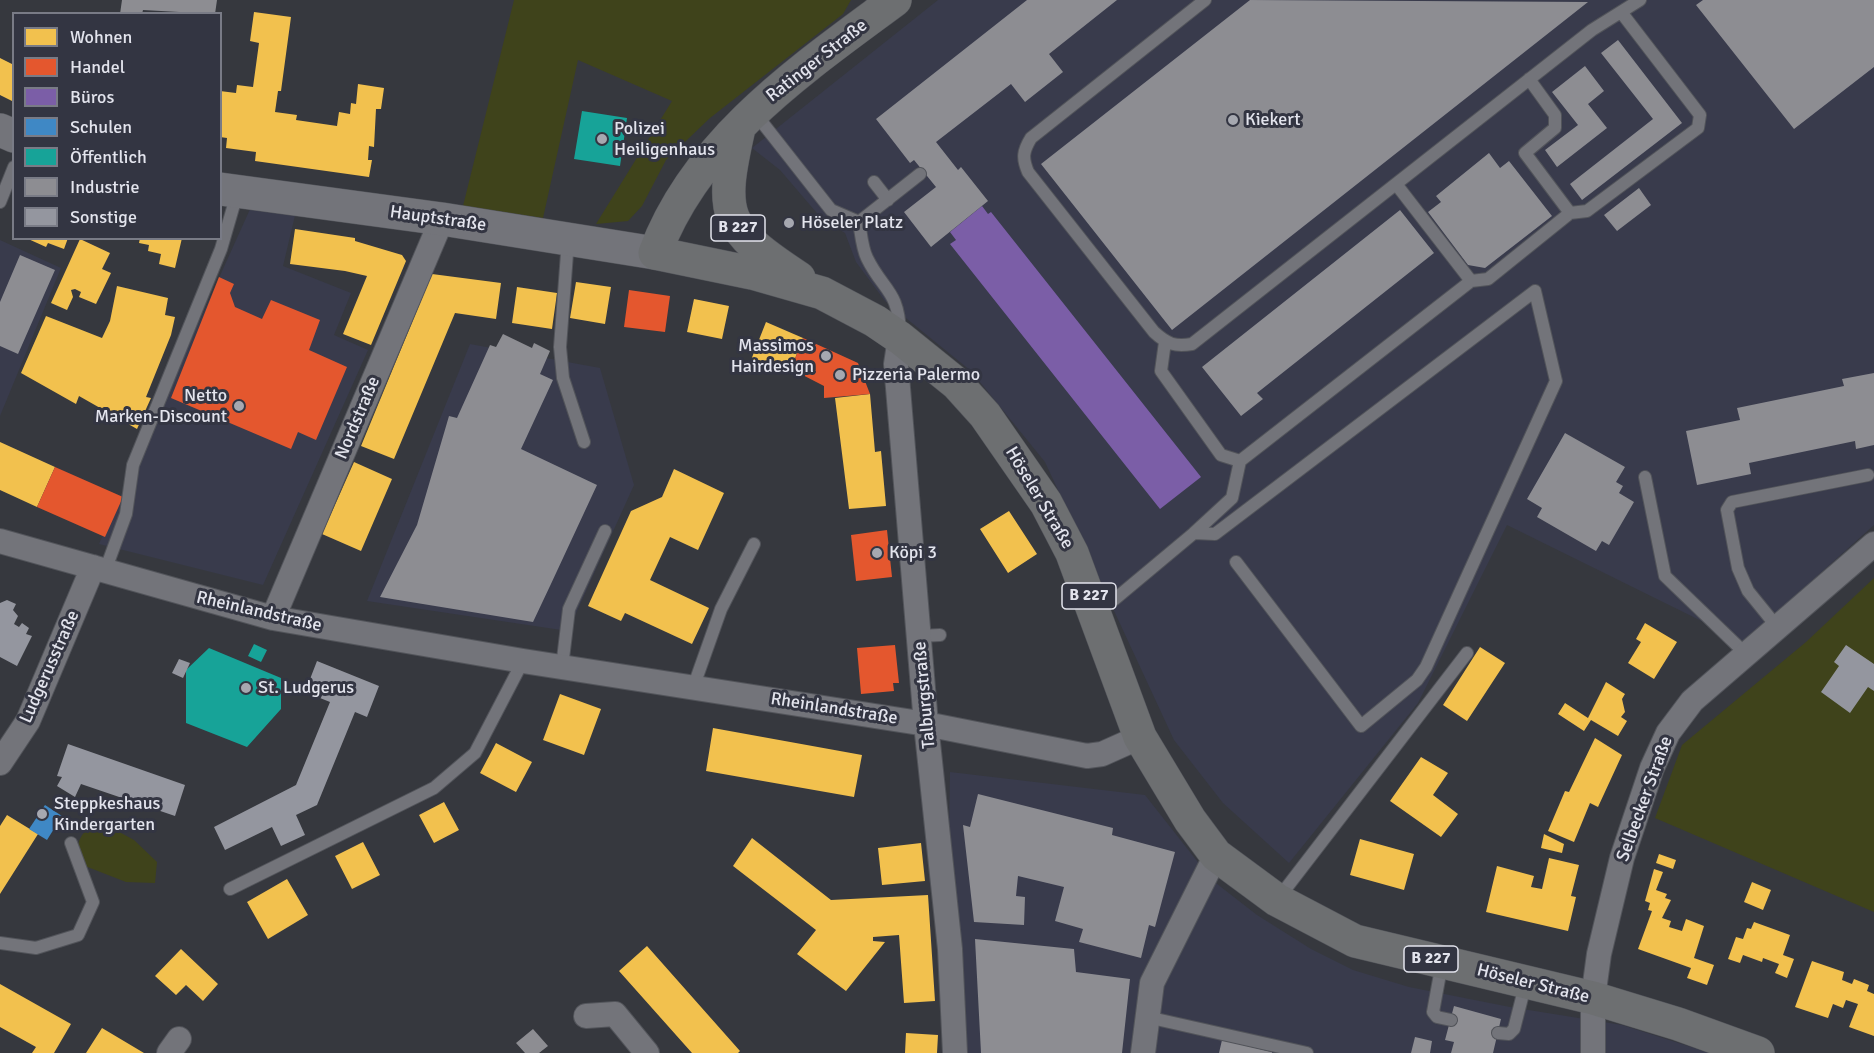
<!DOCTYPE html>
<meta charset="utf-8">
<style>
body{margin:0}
#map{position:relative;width:1874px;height:1053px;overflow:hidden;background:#36383e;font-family:Signika,sans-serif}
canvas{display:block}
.legend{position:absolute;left:12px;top:12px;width:210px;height:228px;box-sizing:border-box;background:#333542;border:2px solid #797b86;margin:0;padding:8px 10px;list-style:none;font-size:18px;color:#e3e4ed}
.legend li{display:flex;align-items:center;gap:12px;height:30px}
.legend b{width:30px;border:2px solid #797b86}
</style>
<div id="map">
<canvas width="1874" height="1053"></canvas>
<ul class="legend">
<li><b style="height:16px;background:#f2c14e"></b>Wohnen</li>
<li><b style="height:16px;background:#e4572e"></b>Handel</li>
<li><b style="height:16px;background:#7b5ea7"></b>Büros</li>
<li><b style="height:16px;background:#3f88c5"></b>Schulen</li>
<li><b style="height:16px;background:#17a398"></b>Öffentlich</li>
<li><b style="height:16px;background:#8d8d92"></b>Industrie</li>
<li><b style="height:16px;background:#94969f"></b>Sonstige</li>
</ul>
</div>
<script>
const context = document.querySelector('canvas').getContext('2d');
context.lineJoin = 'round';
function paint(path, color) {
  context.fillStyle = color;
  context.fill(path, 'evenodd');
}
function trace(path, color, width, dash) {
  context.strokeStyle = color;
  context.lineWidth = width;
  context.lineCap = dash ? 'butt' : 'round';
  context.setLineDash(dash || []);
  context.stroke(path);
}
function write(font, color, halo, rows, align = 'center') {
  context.font = font + ' Signika,sans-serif';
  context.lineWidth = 6;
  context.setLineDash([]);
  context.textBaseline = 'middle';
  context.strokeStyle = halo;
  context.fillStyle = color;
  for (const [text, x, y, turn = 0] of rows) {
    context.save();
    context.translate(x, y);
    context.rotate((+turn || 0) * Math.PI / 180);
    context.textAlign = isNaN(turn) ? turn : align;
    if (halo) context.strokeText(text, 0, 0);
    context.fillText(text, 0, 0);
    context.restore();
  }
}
paint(new Path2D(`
 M938,0H1874V525L1744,642L1507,525L1418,703L1289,863L1223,803L1174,740L1045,462L971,371L885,301L856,262L845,233L822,219L780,170L752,148Z
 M251,207H297L283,266L351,293L334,335L368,350L263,585L99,544Z
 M0,240L61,268L0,416Z
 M470,344L600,368L634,485L568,631L367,601Z
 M950,772L1145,795L1212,880L1257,915L1311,949L1353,970L1409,987L1510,1007L1622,1025L1710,1053H960L949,837Z`), '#393b4c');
paint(new Path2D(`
 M514,0H851L843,14L710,118L666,160L642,206L628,221L596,224L672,101L578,60L543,218L463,206Z
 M1874,578V912L1655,818L1682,745L1806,642Z
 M110,827L134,840L157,862L155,883L126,882L85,866C77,849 74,843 88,828Z`), '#3f431b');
paint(new Path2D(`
 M254,12L291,17L281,91H278L275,112L297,115L296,120L337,126L339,112L350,114L351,103L356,104L358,84L384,88L381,109H376L374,147L369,146L368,160H372L369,177L255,161L256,152L226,148L227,138L220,137V91L236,93L237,85L253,87L259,43L250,41Z
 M0,58L14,65V102L0,95Z
 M295,229L355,238V241L402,255L406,261L371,345L343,334L367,276L345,271L290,264Z
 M26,238H68L64,249L48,243L46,247Z
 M140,238H182L175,268L159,264L161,254L148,251L149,245L139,243Z
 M80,239L110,253L102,269L111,273L96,304L79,297L81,292L75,289L71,290L73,297L67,310L51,303Z
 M432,274L501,283L496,319L455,313L394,459L361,446Z
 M576,282L611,287L605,324L570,318Z
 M117,286L168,298L165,315L175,317L171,335L146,397L151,398L137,429L79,396L76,404L21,373L46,316L102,338L110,321Z
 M517,287L557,293L552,329L512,323Z
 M694,299L729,306L722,339L687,332Z
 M766,322L803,338L791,369L781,364L777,373L751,360Z
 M870,394L875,452L881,451L886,506L849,509L835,398Z
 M0,442L55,467L37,507L0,490Z
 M354,462L392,479L361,551L322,534Z
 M674,469L724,493L698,550L670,537L650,580L709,608L692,644L625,613L621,621L588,606L631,511L662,497Z
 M1009,511L1037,554L1008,573L980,529Z
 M1645,623L1677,642L1654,679L1628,663L1641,642L1636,639Z
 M1480,647L1505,663L1467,721L1443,705Z
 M1606,682L1625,694L1622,699L1625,712L1621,717L1627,721L1618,736L1591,720L1584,731L1558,714L1565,703L1588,718Z
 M560,694L601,709L584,755L543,740Z
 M713,728L862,755L854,797L706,771Z
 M1595,738L1622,755L1598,807L1590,803L1574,842L1548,831L1565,791L1569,792Z
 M496,743L532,762L516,792L480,773Z
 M1421,757L1448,773L1433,795L1458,814L1441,837L1390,801Z
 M444,802L459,830L434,843L419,815Z
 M7,815L38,834L0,894V826Z
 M1544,834L1564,844L1562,853L1541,848Z
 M752,838L831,900L928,895L935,1001L904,1003L899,935L873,937V941L885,942L846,991L797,954L816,930L733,866Z
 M1360,839L1414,854L1404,890L1350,875Z
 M363,842L380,875L352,889L335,856Z
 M921,843L925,881L882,885L878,848Z
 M1659,854L1676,860L1673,869L1656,863Z
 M1549,858L1579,865L1571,896L1576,897L1568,931L1486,912L1497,866L1534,876L1531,887L1542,889Z
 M1654,869L1663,872L1656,890L1667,894L1665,898L1671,900L1662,918L1671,921L1669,927L1682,931L1686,919L1704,926L1694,958L1714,965L1707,985L1687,978L1691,968L1638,949L1652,911L1648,910L1650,903L1645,901Z
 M287,879L308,915L268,939L247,902Z
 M1752,882L1771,890L1763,910L1744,902Z
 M1754,922L1790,935L1783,955L1794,959L1787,978L1775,973L1779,964L1763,958L1762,962L1743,955L1740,963L1728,959L1736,937L1743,939L1747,928L1751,929Z
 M647,946L740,1051L738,1053H692L619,971Z
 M181,949L218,984L203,1001L186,985L176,995L155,976Z
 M1812,961L1844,972L1842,980L1852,984L1854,979L1869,985L1867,991L1874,994V1036L1849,1027L1858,1004L1846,1000L1843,1008L1833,1004L1828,1018L1795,1007Z
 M0,984L71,1024L54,1053H32L36,1047L0,1027Z
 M102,1028L144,1053H86Z
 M906,1033L938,1035L937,1053H905Z`), '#f2c14e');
paint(new Path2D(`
 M219,277L234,284L230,293L235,307L262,319L271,300L320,320L309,350L347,367L316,440L298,432L291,449L171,398Z
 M629,290L670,296L665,332L624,327Z
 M803,338L858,363L870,394L824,398V386L791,369Z
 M55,467L123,497L105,537L37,507Z
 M887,530L892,577L856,581L851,535Z
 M895,645L899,683H893L894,691L861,694L857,648Z`), '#e4572e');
paint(new Path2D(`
 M982,206L988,214L991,212L1201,477L1160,509L950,244L956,240L950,232Z`), '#7b5ea7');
paint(new Path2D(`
 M45,805L62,816L47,840L29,829Z`), '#3f88c5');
paint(new Path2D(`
 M582,111L627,118L620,166L574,159Z
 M254,644L267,650L261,662L248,656Z
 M209,648L281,678V709L247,747L186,723V670Z`), '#17a398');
paint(new Path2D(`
 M122,0H217L215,14L143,10L142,14H120Z
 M1027,0H1117L1049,54L1063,72L1025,102L1011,84L936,142L958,170L961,167L988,201L931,247L904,212L936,187L914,160L910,163L876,119Z
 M1250,0L1588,2L1172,330L1041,164Z
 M1703,0H1874V67L1794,129L1696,5Z
 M1618,40L1682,123L1582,200L1570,184L1653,119L1601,53Z
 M1585,66L1604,91L1588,104L1607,128L1557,167L1545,150L1578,125L1552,92Z
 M1489,153L1500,168L1509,161L1552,216L1485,268L1468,265L1428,212L1441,202L1436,196Z
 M1639,188L1651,205L1617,231L1604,215Z
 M1400,210L1434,253L1257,393L1263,399L1241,416L1202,367Z
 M20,255L55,270L18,354L0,346V302Z
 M503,334L532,348L534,343L550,351L540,374L553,380L521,449L597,485L550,586L533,622L380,597L417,525L449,416L457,418L490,345L496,347Z
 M1874,373V445L1856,449L1855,441L1749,463L1751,474L1697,485L1686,431L1740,420L1737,408L1844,386L1842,379Z
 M1565,433L1625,467L1616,482L1623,486L1619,493L1634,502L1609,545L1602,541L1596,551L1537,517L1542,508L1527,499Z
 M978,794L1113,828L1112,835L1175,852L1155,927L1149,925L1141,958L1079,942L1083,929L1055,921L1064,887L1018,876L1016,896L1025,897L1024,925L974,922L963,825L970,827Z
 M975,939L1074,949L1076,972L1130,979L1122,1053H981Z
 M1454,1006L1501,1019L1493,1053H1451L1454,1042L1445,1040Z
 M533,1029L548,1046L539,1053H525L516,1043Z
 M1415,1037L1432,1041L1430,1053H1411Z
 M1222,1040L1272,1052V1053H1219Z`), '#8d8d92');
paint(new Path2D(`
 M7,600L16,604L13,610L18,616L14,624L19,627L22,623L29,628L26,634L32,636L17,666L0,657V603Z
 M1846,645L1874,664V691L1868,687L1850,713L1821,692L1839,666L1834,662Z
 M179,659L190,663L183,678L172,673Z
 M317,661L379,686L367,717L355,712L317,805L296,815L305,835L281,846L272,827L225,850L214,827L296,785L330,702L305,692Z
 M68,744L185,785L175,816L81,784L75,797L57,786L62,777L57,776Z`), '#94969f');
const lane = new Path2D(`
 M1205,0L1031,138C1023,151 1022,158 1028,172L1154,332C1167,344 1175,347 1192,344L1592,30L1640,0
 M1529,79L1555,115V128L1525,153L1570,213
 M754,112L831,210L859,222
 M874,182L888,200
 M1396,184L1471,281
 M0,202L14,167
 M859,222C861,233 862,248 867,258C883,291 899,290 900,334
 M859,222L920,174
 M568,240L560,347L563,378L584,442
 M1165,342L1161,371L1221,455L1240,461
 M1645,477L1665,576L1746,654
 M1194,533L1232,498L1240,461L1471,281L1488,279L1570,213L1587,211L1698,128L1700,115L1621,12
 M105,571L126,514L133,465L221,249L237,194
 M1094,606L1115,599L1194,533L1215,534L1535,291L1556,381L1426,667L1417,680L1361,726L1236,562
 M1778,628L1748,591L1738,568L1727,510L1732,502L1868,475
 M919,636L940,635
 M562,667L569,609L605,531
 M693,688L721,609L754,544
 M230,889L434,788L475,753L523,661
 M1277,900L1467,653
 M0,943L36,948L78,935L93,902L71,843
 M1442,963L1433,1012L1437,1017L1451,1020
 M1147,1017L1307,1053
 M1498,1033L1509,1034L1514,1029L1526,982`);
const street = new Path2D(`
 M900,338L896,364L926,724L950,949L955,1053
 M0,541L273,618L523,661L926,724L1087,756L1102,754L1140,737
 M273,618L442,219
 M0,763L28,721L93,567
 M586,1016L615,1014L647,1053
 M169,1053L179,1039
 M1143,1053L1152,983L1216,855
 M1593,1053V998L1599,954L1622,858L1652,768L1668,733L1692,701L1874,544`);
const secondary = new Path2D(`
 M0,130L14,136
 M220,189L442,219L655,253`);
const primary = new Path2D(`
 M895,0C802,69 697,140 655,253L752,273L822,293L875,321L900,338L957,384L985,415L1046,503L1072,553L1140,737L1190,820L1216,855L1277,900L1355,941L1593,998L1678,1024L1758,1053
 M739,128C719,216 723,228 799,278`);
trace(lane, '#52545a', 14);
trace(street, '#52545a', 26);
trace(secondary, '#52545a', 34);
trace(primary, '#52545a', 34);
trace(lane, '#73747a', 12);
trace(street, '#73747a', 24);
trace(secondary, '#73747a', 33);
trace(primary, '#6d6f71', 33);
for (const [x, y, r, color] of [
 [1233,120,6,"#a6a8b0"],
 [602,139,6,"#a6a8b0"],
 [789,223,6,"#a6a8b0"],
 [826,356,6,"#a6a8b0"],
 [840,375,6,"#a6a8b0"],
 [239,406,6,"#a6a8b0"],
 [877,553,6,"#a6a8b0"],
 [246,688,6,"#a6a8b0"],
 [42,814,6,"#a6a8b0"]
]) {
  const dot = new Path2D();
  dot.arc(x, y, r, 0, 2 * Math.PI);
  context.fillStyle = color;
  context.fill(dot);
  trace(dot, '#333542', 2);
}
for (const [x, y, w] of [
 [738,228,54],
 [1089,596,54],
 [1431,959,54]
]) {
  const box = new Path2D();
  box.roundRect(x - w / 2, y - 13, w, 26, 4.5);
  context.fillStyle = '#333542';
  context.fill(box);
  trace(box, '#e3e4ed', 1.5);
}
write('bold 16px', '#e3e4ed', null, [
 ["B 227",738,228],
 ["B 227",1089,596],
 ["B 227",1431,959]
]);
write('18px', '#e3e4ed', '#333542', [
 ["Ratinger Straße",817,61,-38],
 ["Hauptstraße",438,219,8],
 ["Nordstraße",358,418,-67],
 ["Höseler Straße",1039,498,59],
 ["Rheinlandstraße",259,612,13],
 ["Ludgerusstraße",50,667,-66],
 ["Talburgstraße",925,695,-95],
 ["Rheinlandstraße",834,709,9],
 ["Selbecker Straße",1645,799,-70],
 ["Höseler Straße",1533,984,14]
]);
write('18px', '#e3e4ed', '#333542', [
 ["Kiekert",1245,120],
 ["Polizei",614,129],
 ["Heiligenhaus",614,150],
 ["Höseler Platz",801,223],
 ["Massimos",814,346,"right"],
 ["Hairdesign",814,367,"right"],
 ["Pizzeria Palermo",852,375],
 ["Netto",227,396,"right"],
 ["Marken-Discount",227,417,"right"],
 ["Köpi 3",889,553],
 ["St. Ludgerus",258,688],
 ["Steppkeshaus",54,804],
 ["Kindergarten",54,825]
], 'left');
</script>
